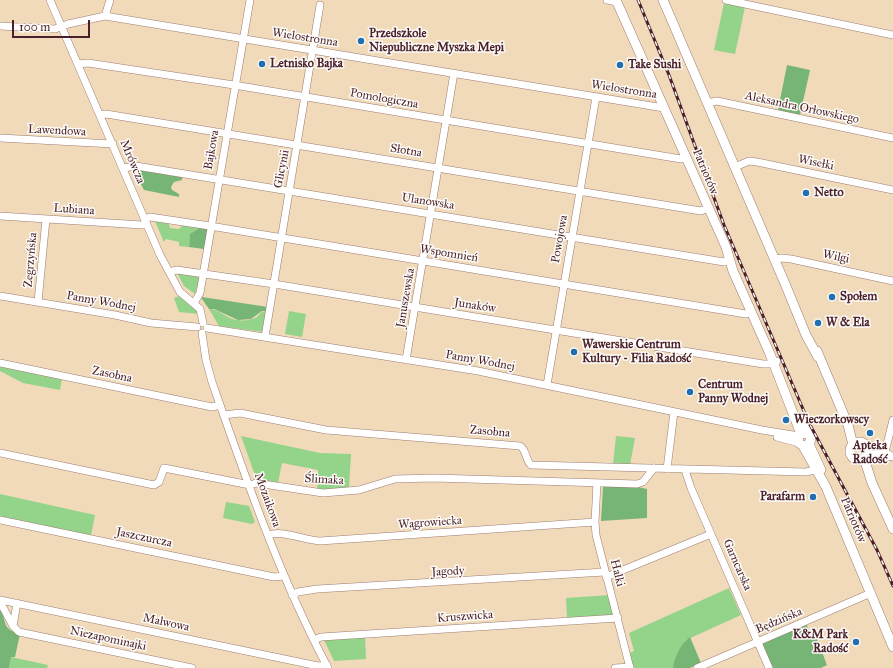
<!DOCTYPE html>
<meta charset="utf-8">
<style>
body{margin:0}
#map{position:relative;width:893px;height:668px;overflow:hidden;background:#f1daba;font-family:"IM FELL Great Primer",serif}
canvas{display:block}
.scale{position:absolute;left:12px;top:20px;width:78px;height:18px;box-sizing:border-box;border:2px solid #4a1f2b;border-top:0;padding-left:5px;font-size:12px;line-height:14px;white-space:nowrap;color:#4a1f2b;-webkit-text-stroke:3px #fdfcf7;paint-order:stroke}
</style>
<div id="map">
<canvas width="893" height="668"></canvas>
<div class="scale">100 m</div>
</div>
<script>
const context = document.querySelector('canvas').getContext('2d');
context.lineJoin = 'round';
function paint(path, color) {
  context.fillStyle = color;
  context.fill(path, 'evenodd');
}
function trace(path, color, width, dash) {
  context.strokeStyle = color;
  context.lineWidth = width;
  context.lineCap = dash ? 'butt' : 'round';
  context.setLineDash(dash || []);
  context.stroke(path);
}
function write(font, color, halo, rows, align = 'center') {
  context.font = font + ' "IM FELL Great Primer",serif';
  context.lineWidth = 3;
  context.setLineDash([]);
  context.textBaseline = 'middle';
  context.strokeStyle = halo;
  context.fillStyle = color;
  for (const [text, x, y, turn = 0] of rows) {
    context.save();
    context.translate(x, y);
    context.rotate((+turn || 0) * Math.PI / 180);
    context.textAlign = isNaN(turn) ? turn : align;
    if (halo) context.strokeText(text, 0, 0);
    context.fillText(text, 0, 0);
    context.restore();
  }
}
paint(new Path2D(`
 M724,3L745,7L735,54L714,50Z
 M154,219L168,221L170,228L179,229L184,224L201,227L190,234L189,247L179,246V242L166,239L164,242Z
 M177,273L200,275L195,294L184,286Z
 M179,296L195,307L199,314L179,312L174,298Z
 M209,309C220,309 227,320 238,320C243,321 252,320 257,317C261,313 261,311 267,311L264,332L219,326Z
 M289,311L306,314L302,337L285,334Z
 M0,365L62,378L60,390L23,383L0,371Z
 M241,436L320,453L351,454L349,488L317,491L318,470L282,463L278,483L257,481Z
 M616,436L635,438L630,465L613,464Z
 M0,494L95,515L91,535L0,517Z
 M226,502L249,506L255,522L252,524L223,518Z
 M729,588L741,615L686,640L678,653L673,668H633L629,653L634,651L629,633Z
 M610,595L614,613L611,616L567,619L566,598Z
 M365,636L366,659L334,661L324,640Z
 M11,657L48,665L47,668H9Z`), '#93d38a');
paint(new Path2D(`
 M787,65L810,70L800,115L778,110Z
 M132,168L182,176V180L174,182L171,187L172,190L179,194V197L144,190Z
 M201,227L208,228L204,249L189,247L190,234Z
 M202,297L268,307L267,311H262L251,319L238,320L214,309H209L202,299Z
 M603,487H638L647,489V518L601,521Z
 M0,608C7,621 1,629 20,634L15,657H11L9,668H0Z
 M806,623L809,631L817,639L827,665L821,668H771L761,642Z
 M690,637L701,663L690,668H673C674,658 681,643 690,637Z`), '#76b576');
const minor = new Path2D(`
 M50,0L160,255L180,292L200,309L203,323
 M607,0L617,2
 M726,0L893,35
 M105,16L110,0
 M0,26L55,29L68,24L105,16L664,108
 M78,64L88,63L234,85L681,159L686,158
 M707,103L717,101L893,138
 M100,115L106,114L701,211L708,208
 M0,138L113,144
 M735,167L749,161L757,162L893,190
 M123,168L136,166L724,262L730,259
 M0,216L142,225L147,224
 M144,219L150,217L210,226L746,314L751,312
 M775,259L782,258L791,259L893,281
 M169,272L177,270L274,284L763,364H769L777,361
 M0,296L115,315L151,323L197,327
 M38,302L46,219
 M194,303L200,293L250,0
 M207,328L478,371L762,430L799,436
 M202,333L206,360L212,382C246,479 280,578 328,668
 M265,337L320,5
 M406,360L454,73
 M0,363L212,407L220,405
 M547,385L596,97
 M224,415L240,413L326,430L520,446C527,450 525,460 531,465L806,472L815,470
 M777,437L799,443
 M864,444L877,447L893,457
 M885,452L893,420
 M0,453L154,485L159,482L164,468L250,485L256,483L323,493L359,490L395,479L434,478L637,484L643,482L654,468
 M867,454H876L888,457
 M667,469L674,412
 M685,470L691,488L769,668
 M597,483L595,522L596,535L630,668
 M0,520L274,577L284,576
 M268,535C284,530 303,540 320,541L595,522
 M606,577L711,534
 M292,595L298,592L317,589L605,572
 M0,600L318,666L327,665
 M0,602L13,626L19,632L192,668
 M13,626L17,603
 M314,640L321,637L618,618
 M615,668L630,667
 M697,668L871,593`);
const major = new Path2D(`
 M616,0L726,247L733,271L770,354L801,434
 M663,0L786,286L806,335L818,357
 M817,351L848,425L853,445
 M804,423L811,439L809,444L803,446L799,443L798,438L801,434L806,433
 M850 451a9 9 0 1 1 18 0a9 9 0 1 1-18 0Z
 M809,444L821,470
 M803,446L826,487L893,647
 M864,458L872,483L893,529`);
trace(minor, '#9e7c72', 8);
trace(major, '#9e7c72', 10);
trace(minor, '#fff', 7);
trace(major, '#fff', 9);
const rail = new Path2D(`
 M638,0L669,75L724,225L809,423L877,550L893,586`);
trace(rail, '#4a1f2b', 3);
trace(rail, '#fdfcf7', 1.5, [4.5]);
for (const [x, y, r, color] of [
 [361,41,4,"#1f6fb2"],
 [262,64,4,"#1f6fb2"],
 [620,65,4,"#1f6fb2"],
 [806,193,4,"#1f6fb2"],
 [832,297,4,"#1f6fb2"],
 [818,323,4,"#1f6fb2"],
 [574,352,4,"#1f6fb2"],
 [690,392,4,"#1f6fb2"],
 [786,420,4,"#1f6fb2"],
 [870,433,4,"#1f6fb2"],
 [813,497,4,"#1f6fb2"],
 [856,642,4,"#1f6fb2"]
]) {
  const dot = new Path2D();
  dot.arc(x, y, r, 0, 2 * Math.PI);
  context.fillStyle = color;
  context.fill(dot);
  trace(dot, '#fdfcf7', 1.5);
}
write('bold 12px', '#4a1f2b', '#fdfcf7', [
 ["Przedszkole",369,34],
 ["Niepubliczne Myszka Mepi",369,48],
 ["Letnisko Bajka",270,64],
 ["Take Sushi",628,65],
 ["Netto",814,193],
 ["Społem",840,297],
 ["W & Ela",826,323],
 ["Wawerskie Centrum",582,345],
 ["Kultury - Filia Radość",582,359],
 ["Centrum",698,385],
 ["Panny Wodnej",698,399],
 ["Wieczorkowscy",794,420],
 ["Apteka",870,446,"center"],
 ["Radość",870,460,"center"],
 ["Parafarm",805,497,"right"],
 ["K&M Park",848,635,"right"],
 ["Radość",848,649,"right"]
], 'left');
write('12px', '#4a1f2b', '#fdfcf7', [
 ["Wielostronna",305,38,9],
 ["Wielostronna",624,90,9],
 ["Pomologiczna",384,99,10],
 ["Aleksandra Orłowskiego",802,108,12],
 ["Lawendowa",57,131,3],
 ["Bajkowa",212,150,-80],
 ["Słotna",406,151,9],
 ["Mrówcza",132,162,67],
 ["Wisełki",816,163,12],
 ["Glicynii",282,169,-79],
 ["Patriotów",705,172,67],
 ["Ulanowska",428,202,9],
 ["Lubiana",74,210,4],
 ["Powojowa",560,239,-80],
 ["Wspomnień",449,254,9],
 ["Wilgi",836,257,12],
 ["Zegrzyńska",31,260,-85],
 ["Januszewska",406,298,-80],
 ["Panny Wodnej",101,302,10],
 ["Junaków",475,306,9],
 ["Panny Wodnej",480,361,10],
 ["Zasobna",112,375,12],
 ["Zasobna",490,432,5],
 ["Ślimaka",324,480,3],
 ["Mozaikowa",267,500,70],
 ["Patriotów",853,520,67],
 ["Wągrowiecka",430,523,-4],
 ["Jaszczurcza",144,538,12],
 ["Garncarska",737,565,66],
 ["Jagody",448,572,-3],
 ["Halki",617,573,76],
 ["Kruszwicka",465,617,-4],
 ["Będzińska",779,621,-23],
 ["Malwowa",166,623,12],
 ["Niezapominajki",108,639,12]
]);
</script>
